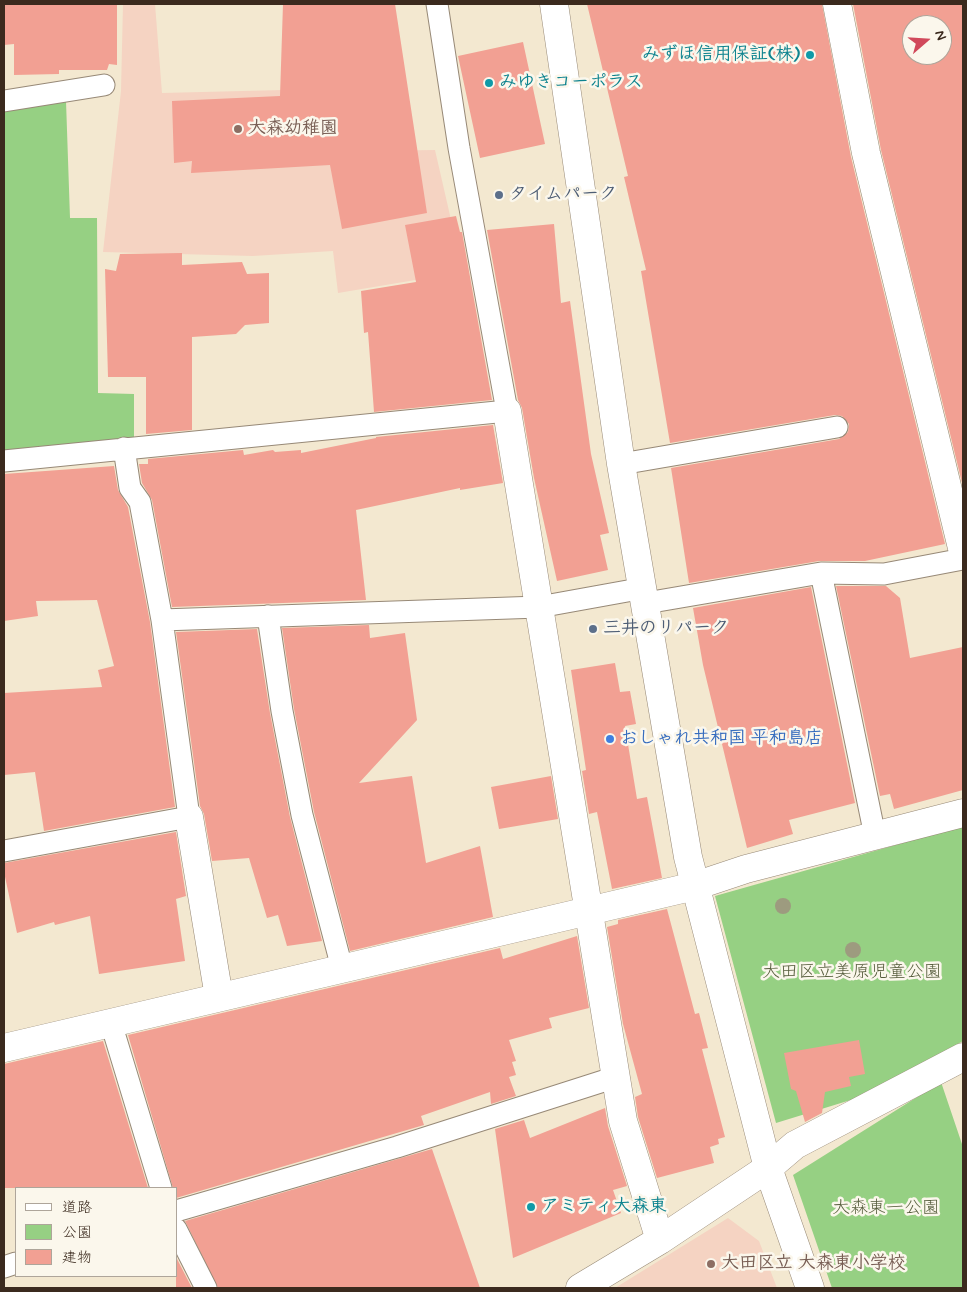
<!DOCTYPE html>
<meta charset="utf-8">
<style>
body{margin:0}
#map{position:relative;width:967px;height:1292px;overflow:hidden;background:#f3e8d0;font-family:Mynerve,"Klee One",sans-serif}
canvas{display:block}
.frame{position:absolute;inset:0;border:5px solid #3b2a1e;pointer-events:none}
.legend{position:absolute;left:15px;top:1187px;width:162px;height:90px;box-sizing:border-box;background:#fbf7ec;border:1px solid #aea59a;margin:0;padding:6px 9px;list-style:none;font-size:15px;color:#3b2a1e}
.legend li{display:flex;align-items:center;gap:10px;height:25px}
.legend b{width:25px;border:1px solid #aea59a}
.north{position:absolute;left:902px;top:15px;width:50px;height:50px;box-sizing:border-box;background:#fbf7ec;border:1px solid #aea59a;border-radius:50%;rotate:71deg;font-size:14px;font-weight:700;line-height:20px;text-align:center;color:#3b2a1e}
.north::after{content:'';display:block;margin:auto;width:18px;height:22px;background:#d1495b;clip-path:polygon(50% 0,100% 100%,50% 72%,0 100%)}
</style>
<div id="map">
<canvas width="967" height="1292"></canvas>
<div class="frame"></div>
<ul class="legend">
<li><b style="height:6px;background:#fff"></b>道路</li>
<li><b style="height:14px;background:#96d083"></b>公園</li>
<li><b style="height:14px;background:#f2a093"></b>建物</li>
</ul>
<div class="north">N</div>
</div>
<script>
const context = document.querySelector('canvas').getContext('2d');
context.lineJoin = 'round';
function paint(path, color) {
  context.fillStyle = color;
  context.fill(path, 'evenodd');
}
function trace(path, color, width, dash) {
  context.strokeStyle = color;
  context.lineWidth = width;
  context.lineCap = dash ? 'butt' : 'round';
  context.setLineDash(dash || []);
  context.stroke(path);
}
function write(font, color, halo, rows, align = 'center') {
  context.font = font + ' Mynerve,"Klee One",sans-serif';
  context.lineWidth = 5;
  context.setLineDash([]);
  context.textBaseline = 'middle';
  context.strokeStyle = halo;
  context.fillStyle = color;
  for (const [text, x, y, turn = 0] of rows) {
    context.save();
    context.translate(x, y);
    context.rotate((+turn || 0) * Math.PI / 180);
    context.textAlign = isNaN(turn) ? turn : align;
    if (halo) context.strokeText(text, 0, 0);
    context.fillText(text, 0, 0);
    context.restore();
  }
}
paint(new Path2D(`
 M123,4H155L162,93L323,89L364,151L435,150L463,272L338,293L333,251L253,256L103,252L121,91Z
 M728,1218L759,1241L777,1288H615Z`), '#f5d3c2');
paint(new Path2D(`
 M66,101L70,218H97L98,393L134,394V444L4,457V111Z
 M963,826V1041L867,1095L776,1123L715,896Z
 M941,1082L963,1147V1288H832L793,1175Z`), '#96d083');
paint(new Path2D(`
 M4,4H117V65L109,64L107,70H59V74L14,75V44L4,45Z
 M283,4H395L427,213L342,229L330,165L191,173L192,161L174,163L172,101L280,96Z
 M587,4H822L851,157L945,544L865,561H819L689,583L671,468L839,439L848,432L849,424L842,416L835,415L670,443L641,271L646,270L624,177L628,176Z
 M853,4H963V487L881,150ZM912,25H942V55H912Z
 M523,42L545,144L480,158L458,56Z
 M456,216L460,232H462L492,400L374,412L368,332L364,333L361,291L416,282L405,225Z
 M554,224L561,303L570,301L591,454L609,533L600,535L608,570L557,581L534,478L522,408L518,400L487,230Z
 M182,253V265L242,262L247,274L269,273V323L245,325L236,334L192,337V430L146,434V377H108L105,269L116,271L120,254Z
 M493,425L503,483L460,490V488L356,510L366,600L172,607L152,500L142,483L139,464H148V459L243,450L244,455L273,450L275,452L301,450V453L376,438V437Z
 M114,466L118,490L128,507L150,622L175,807L44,831L35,772L4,775V693L102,687L98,670L114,666L97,600L36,601L38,616L4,621V474Z
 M836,586H886L900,598L910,658L963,647V790L894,809L890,794L880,796Z
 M811,587L855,803L789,820L793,834L747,848L703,665L693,608Z
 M369,625L370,638L405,633L417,720L359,783L412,776L426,863L480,846L493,917L350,951L314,812L294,709L282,628Z
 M257,629L270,713L290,817L322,941L287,946L278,915L267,918L249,858L212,861L204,814L200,806L176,632Z
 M615,663L620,692L630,691L636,724L625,726L637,799L647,797L662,878L612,889L597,812L589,814L582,771L586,770L571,670Z
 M551,776L558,819L499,829L491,787Z
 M176,832L186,896L176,899L185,961L99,974L90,916L55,925L54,922L17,933L4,872V863Z
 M667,909L695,1014L699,1013L708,1048L702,1049L725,1137L718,1139L719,1144L710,1147L714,1163L657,1178L638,1117L635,1097L642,1094L623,1024L607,927L618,924V920Z
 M577,936L589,1008L549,1018L552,1028L509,1040L516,1061L512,1062L516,1075L509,1077L516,1096L491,1104L490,1092L421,1116L424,1125L176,1198V1188H173L128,1035L500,948L503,959Z
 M859,1040L865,1074L849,1077L851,1086L825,1092L822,1113L805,1122L796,1091L791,1089L784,1053Z
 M103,1041L148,1188H4V1064Z
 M605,1108L608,1126L627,1186L613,1190L621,1213L513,1258L495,1129L524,1120L530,1138Z
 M432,1149L480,1288H218L185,1221Z
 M176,1257L192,1288H176Z`), '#f2a093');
const service = new Path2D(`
 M4,101L104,85
 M124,448L130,488L140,502L162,620
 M4,461L507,411L459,148L437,4
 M621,464L837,427
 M821,573L875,836
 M646,603L821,573L884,574L963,559
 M268,616L282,711L302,815L342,968
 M4,851L189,817L162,620L539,607L644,588
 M111,1023L161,1188
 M176,1211L397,1147L616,1077
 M176,1229L206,1288
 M4,1267L16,1263`);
const minor = new Path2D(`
 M837,4L866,153L963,552
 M507,411L623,1121L660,1240
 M189,817L219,997
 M4,1048L695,886L746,869L963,813
 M580,1288L660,1240L768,1168L795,1145L963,1057`);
const tertiary = new Path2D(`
 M554,4L621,464L688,857L768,1168L810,1288`);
trace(service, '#978977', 23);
trace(minor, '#978977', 29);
trace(tertiary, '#978977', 29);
trace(service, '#fff', 21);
trace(minor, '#fff', 28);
trace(tertiary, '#fff', 28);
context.fillStyle = '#9d9b7f';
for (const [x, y] of [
 [783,906],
 [853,950]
]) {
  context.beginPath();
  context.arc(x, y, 8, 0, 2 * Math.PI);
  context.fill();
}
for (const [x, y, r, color] of [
 [810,55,5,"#0f9aa8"],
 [489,83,5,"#0f9aa8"],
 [238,129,5,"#8d6e63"],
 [499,195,5,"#5c6f8a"],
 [593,629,5,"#5c6f8a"],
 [610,739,5,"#3f7fe0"],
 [531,1207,5,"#0f9aa8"],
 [711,1264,5,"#8d6e63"]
]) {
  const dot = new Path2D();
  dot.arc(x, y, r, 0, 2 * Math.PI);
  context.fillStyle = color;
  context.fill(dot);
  trace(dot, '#fbf7ec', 2);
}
write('bold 18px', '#0d838f', '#fbf7ec', [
 ["みずほ信用保証(株)",800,55,"right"],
 ["みゆきコーポラス",499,83],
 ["アミティ大森東",541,1207]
], 'left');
write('bold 18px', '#785e54', '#fbf7ec', [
 ["大森幼稚園",248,129],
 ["大田区立 大森東小学校",721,1264]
], 'left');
write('bold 18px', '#4e5e75', '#fbf7ec', [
 ["タイムパーク",509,195],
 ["三井のリパーク",603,629]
], 'left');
write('bold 18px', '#366cbe', '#fbf7ec', [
 ["おしゃれ共和国 平和島店",620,739]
], 'left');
write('18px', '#565c3c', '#fbf7ec', [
 ["大田区立美原児童公園",852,973],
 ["大森東一公園",886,1209]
]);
</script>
